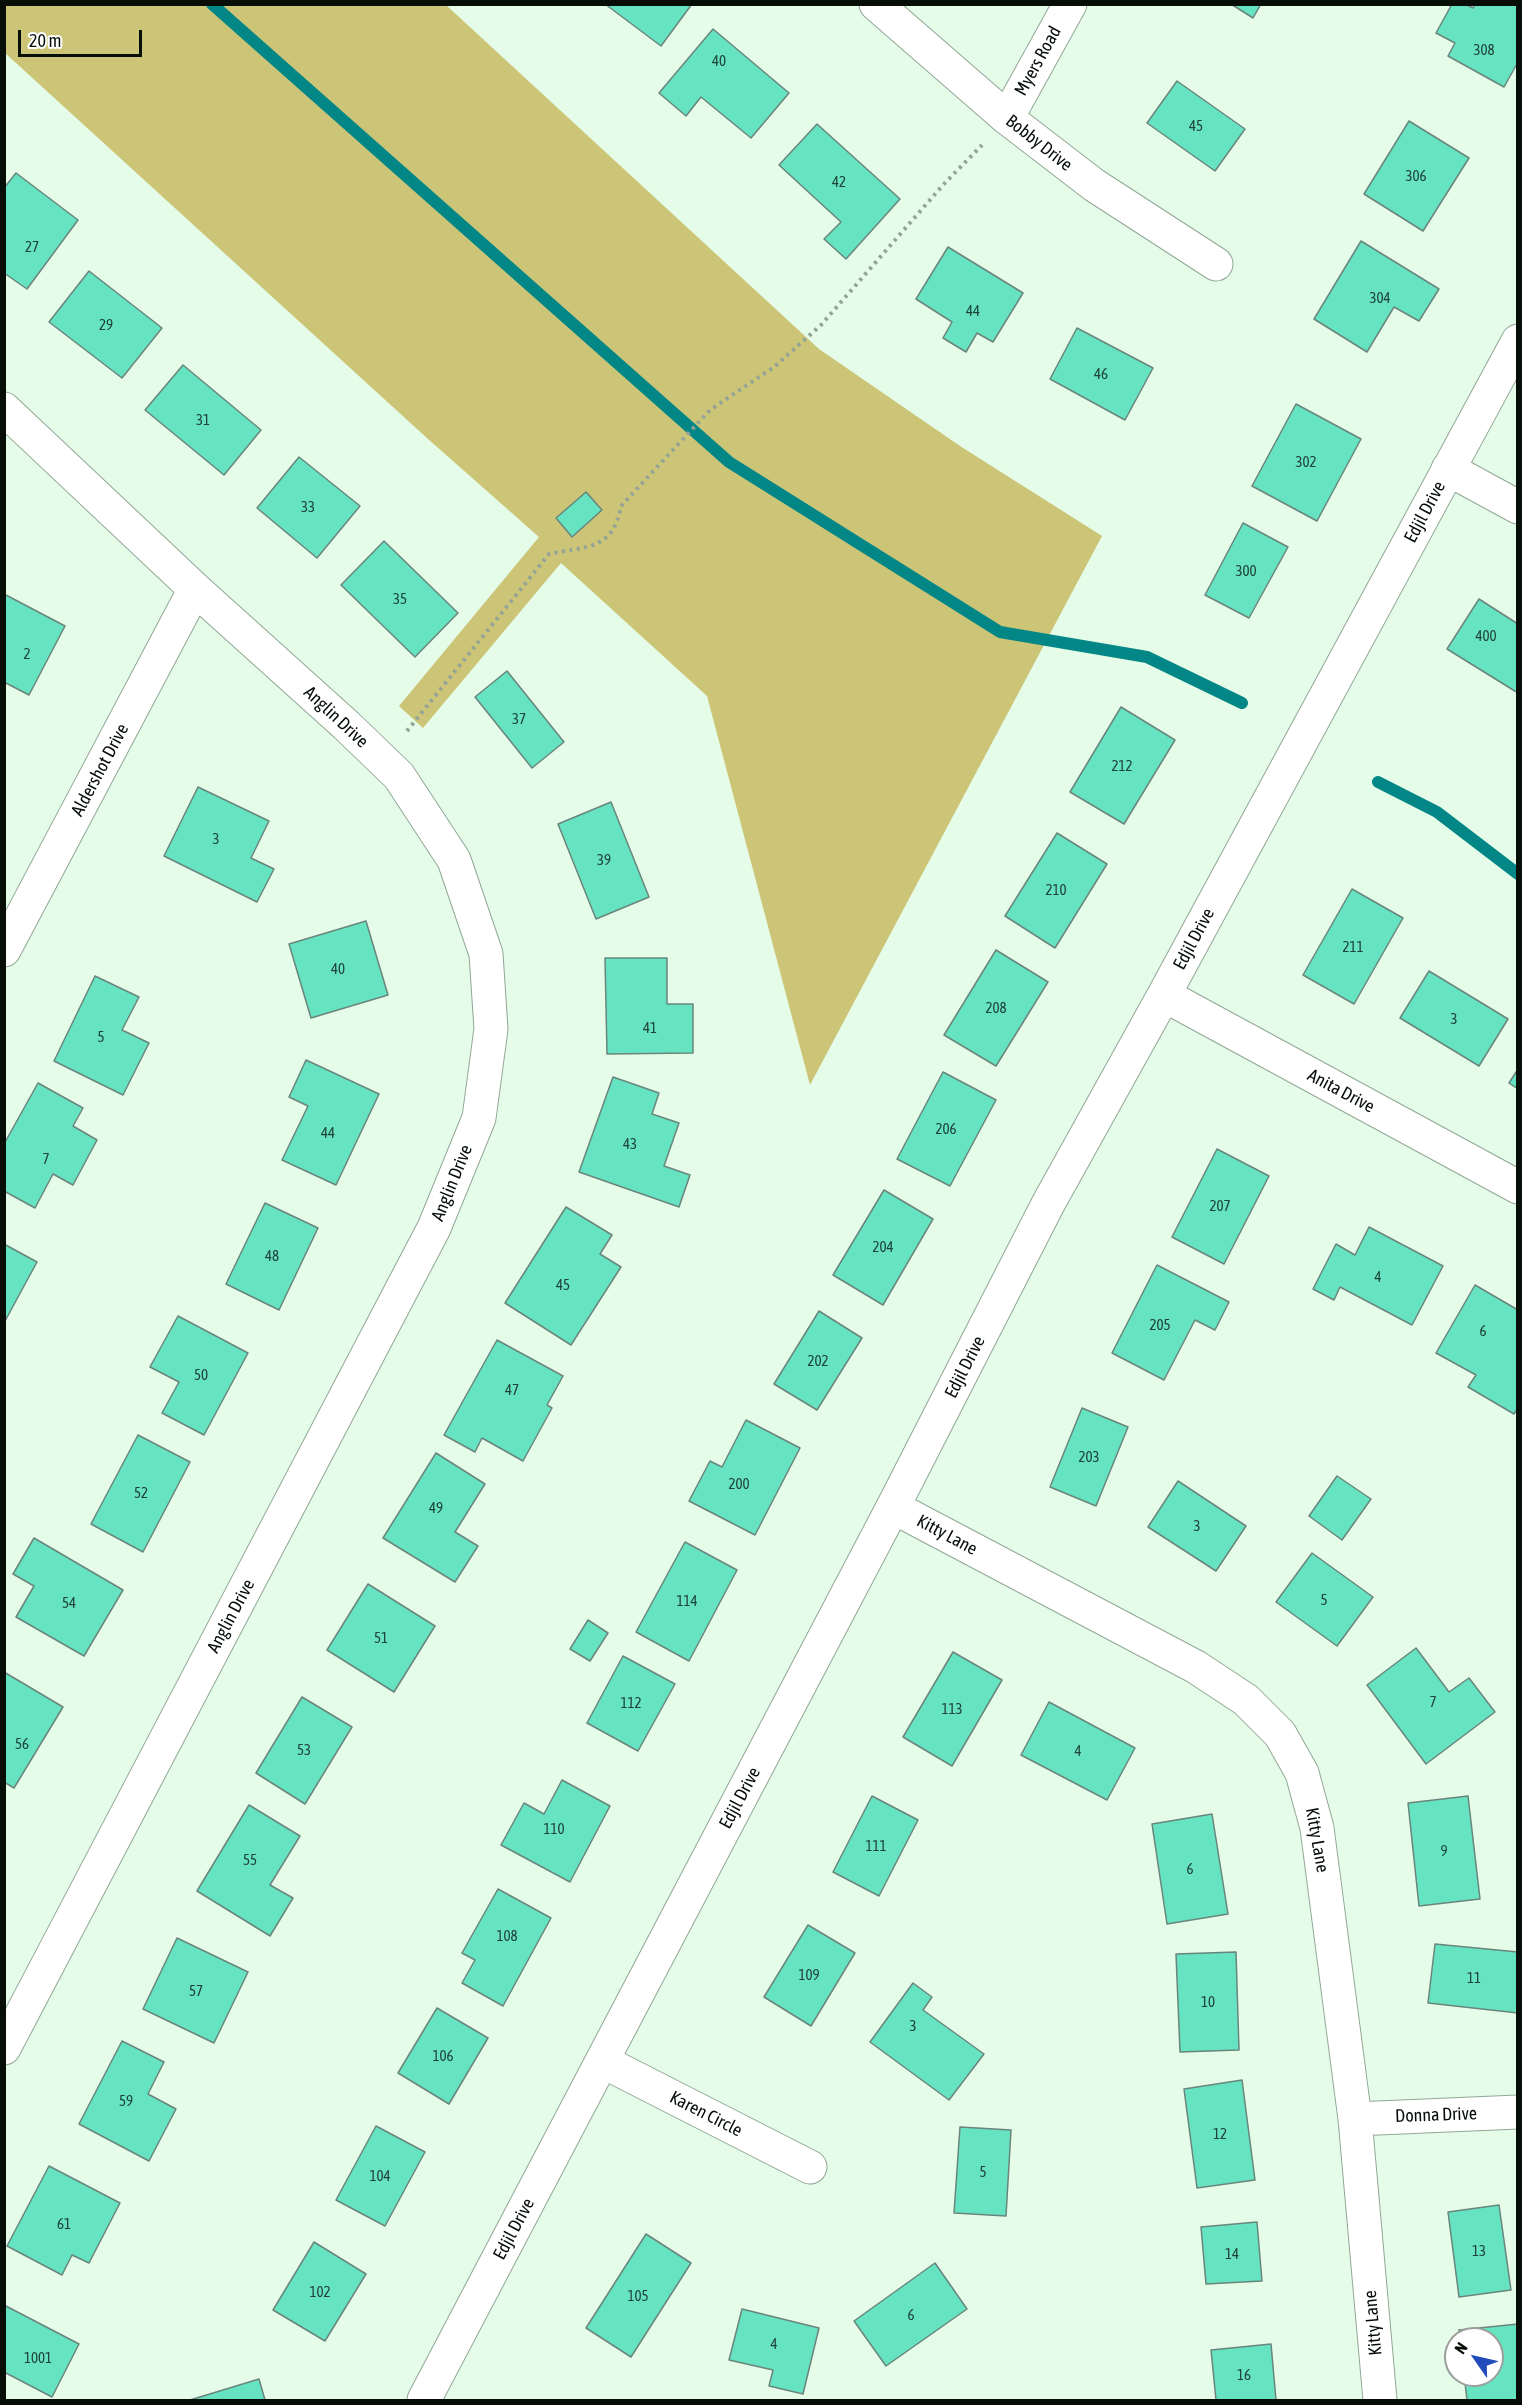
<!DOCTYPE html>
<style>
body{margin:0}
#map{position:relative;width:1522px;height:2405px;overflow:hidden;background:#e5fce9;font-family:"Asap Condensed",sans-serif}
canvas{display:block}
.frame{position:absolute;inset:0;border:6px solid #070e08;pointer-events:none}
.north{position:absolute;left:1444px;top:2327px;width:60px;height:60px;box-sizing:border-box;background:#fff;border:2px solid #9c9f9c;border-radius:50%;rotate:304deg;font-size:16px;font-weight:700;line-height:24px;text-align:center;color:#070e08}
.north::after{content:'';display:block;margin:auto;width:21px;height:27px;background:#214cba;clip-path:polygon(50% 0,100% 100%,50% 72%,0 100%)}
.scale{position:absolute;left:18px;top:30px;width:124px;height:27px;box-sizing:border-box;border:3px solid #070e08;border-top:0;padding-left:8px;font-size:18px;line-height:21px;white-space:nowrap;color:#070e08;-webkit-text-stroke:4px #fff;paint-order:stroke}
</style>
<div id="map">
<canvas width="1522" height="2405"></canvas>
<div class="frame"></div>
<div class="north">N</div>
<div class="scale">20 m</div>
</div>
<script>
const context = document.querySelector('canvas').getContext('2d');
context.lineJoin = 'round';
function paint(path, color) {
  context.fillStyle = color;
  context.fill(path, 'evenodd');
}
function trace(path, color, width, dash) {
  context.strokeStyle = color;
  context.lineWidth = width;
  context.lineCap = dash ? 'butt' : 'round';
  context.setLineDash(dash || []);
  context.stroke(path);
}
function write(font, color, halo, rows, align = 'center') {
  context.font = font + ' "Asap Condensed",sans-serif';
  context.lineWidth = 4.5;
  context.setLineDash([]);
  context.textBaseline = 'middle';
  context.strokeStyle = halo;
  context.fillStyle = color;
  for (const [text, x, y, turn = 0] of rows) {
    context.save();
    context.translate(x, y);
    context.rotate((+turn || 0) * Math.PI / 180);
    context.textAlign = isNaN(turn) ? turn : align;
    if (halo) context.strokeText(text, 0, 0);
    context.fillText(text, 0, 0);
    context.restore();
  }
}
paint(new Path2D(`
 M4,5H446L819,349L960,446L1102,536L810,1085L707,696L561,563L423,728L399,706L539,537L428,439L5,53Z`), '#ccc577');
trace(new Path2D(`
 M212,4L729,462L1000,632L1147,657L1242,703
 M1378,782L1437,812L1518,874`), '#038786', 12);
const building = new Path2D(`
 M605,4H692L661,46Z
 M1231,4H1261L1253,18Z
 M1452,4H1465L1473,8L1475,4H1518V62L1504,87L1448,56L1455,43L1436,33Z
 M713,29L789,93L751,138L701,97L686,116L659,93Z
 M1177,81L1245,129L1215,171L1147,123Z
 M1409,121L1469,158L1423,231L1364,194Z
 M817,124L900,199L846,259L824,239L841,222L779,165Z
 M16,173L78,220L27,289L4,273V188Z
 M1361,241L1439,289L1419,321L1394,307L1367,352L1314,319Z
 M948,247L1023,293L993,342L977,333L966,352L943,338L952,322L916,299Z
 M89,271L162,328L122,378L49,322Z
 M1077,328L1153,368L1125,420L1050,379Z
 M183,365L261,430L224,475L145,410Z
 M1296,404L1361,439L1317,521L1252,486Z
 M299,457L360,506L317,558L257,508Z
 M586,492L602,510L572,537L556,518Z
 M1243,523L1288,547L1249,618L1205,595Z
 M384,541L458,613L415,657L341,585Z
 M4,594L65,626L29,695L4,682Z
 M1479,599L1518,624V693L1447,649Z
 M507,671L564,742L532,768L475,697Z
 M1121,707L1175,740L1124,824L1070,792Z
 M198,787L269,821L251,858L274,869L257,902L164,856Z
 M611,802L649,897L596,919L558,824Z
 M1057,833L1107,864L1055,948L1005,916Z
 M1352,889L1403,918L1354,1004L1303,975Z
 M366,921L388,995L311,1018L289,944Z
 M996,950L1048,982L996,1066L944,1035Z
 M605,958H667V1004H693V1053L607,1054Z
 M1429,971L1508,1019L1479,1066L1400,1018Z
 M95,976L139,997L122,1030L149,1043L123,1095L54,1061Z
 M306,1060L379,1094L336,1185L282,1160L308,1106L289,1097Z
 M1518,1069V1089L1509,1083Z
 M943,1072L996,1100L950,1186L897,1159Z
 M613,1077L659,1093L652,1114L679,1123L664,1166L690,1175L679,1207L579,1172Z
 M38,1083L83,1108L73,1126L97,1140L73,1185L53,1174L35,1208L4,1191V1144Z
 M1217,1149L1269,1176L1224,1264L1172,1237Z
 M884,1190L933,1219L883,1305L833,1275Z
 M265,1203L318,1228L279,1310L226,1284Z
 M566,1207L612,1235L600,1254L621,1267L571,1345L505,1303Z
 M1369,1227L1443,1266L1412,1325L1340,1287L1334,1300L1313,1289L1336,1244L1355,1255Z
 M4,1244L37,1262L4,1323Z
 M1157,1265L1229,1302L1215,1330L1195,1320L1164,1380L1112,1353Z
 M1475,1285L1518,1310V1408L1514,1414L1468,1387L1476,1375L1436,1353Z
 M819,1311L862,1338L817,1410L774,1384Z
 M178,1316L248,1353L204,1435L162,1413L179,1382L150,1367Z
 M497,1340L563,1376L547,1405L552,1408L523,1461L482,1438L475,1452L444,1435Z
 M1082,1408L1128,1427L1096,1506L1050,1487Z
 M746,1420L800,1448L755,1535L689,1501L710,1461L722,1467Z
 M138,1435L190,1462L143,1552L91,1524Z
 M436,1453L485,1484L455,1532L478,1546L455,1582L383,1538Z
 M1337,1476L1371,1499L1342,1540L1309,1516Z
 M1178,1481L1246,1526L1216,1571L1148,1527Z
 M34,1538L123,1590L84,1656L16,1617L34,1586L13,1574Z
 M685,1542L737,1570L689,1661L636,1632Z
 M1312,1553L1373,1597L1337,1646L1276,1602Z
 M368,1584L435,1626L394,1692L327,1650Z
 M588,1620L608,1633L590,1661L570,1649Z
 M1416,1648L1449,1692L1469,1678L1495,1712L1426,1764L1367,1685Z
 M953,1652L1002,1680L952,1766L903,1737Z
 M623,1656L675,1684L638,1751L587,1723Z
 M4,1672L63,1707L14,1788L4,1782Z
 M302,1697L352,1727L305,1804L256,1773Z
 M1049,1702L1135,1748L1107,1800L1021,1755Z
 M562,1780L610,1806L570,1882L501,1845L524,1803L544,1814Z
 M872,1796L918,1820L879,1896L833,1872Z
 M1468,1796L1480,1899L1419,1906L1408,1803Z
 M249,1805L300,1836L270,1885L293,1898L270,1936L197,1891Z
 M1212,1814L1228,1914L1167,1924L1152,1824Z
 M498,1889L551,1918L503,2006L462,1983L475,1960L462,1953Z
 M808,1925L855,1953L811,2026L764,1997Z
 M177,1938L248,1972L214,2043L143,2009Z
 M1435,1944L1518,1952V2013L1428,2003Z
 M1236,1952L1239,2050L1180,2052L1176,1954Z
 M913,1983L932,1997L923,2010L984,2054L949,2100L870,2042Z
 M437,2008L488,2038L449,2104L398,2073Z
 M122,2041L164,2062L148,2094L176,2109L149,2161L79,2124Z
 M1242,2080L1255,2180L1197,2188L1184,2089Z
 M376,2126L425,2152L385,2226L336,2200Z
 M960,2127L1011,2130L1006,2216L954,2213Z
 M49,2166L120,2203L89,2263L72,2255L62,2275L7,2246Z
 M1499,2205L1511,2290L1459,2297L1448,2212Z
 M1257,2222L1262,2281L1206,2284L1201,2227Z
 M646,2234L691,2263L631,2357L586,2328Z
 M314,2242L366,2274L325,2341L273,2310Z
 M935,2263L967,2309L886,2366L854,2321Z
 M4,2305L79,2344L52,2397L4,2372Z
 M742,2309L819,2328L803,2394L769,2386L773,2370L729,2360Z
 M1518,2324V2400H1467L1464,2375H1492V2339H1460L1459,2330Z
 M1271,2344L1276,2400H1216L1211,2350Z
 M259,2379L265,2400H190Z`);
paint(building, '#66e3c1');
trace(building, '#69857c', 1.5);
const street = new Path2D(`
 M876,4L1007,118L1094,185L1216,264
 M1007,118L1070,4
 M4,409L195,589L346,725L399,776L454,860L486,954L491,1029L479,1118L434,1228L4,2048
 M1448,469L1518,507
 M4,950L195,589
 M1164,995L1518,1187
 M893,1507L1196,1667L1246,1700L1280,1734L1302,1773L1317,1828L1355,2119L1380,2400
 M602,2061L810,2167
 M1355,2119L1518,2112
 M424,2400L893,1507L1048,1204L1164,995L1518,341`);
trace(street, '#92a795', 35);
trace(new Path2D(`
 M407,731L549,554C586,546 613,551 621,506L710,410L774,367L821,325L943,185L982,145`), '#93a496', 4, [3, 4.5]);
trace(street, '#fff', 33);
write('15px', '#1f4336', null, [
 ["308",1484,50],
 ["40",719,61],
 ["45",1196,126],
 ["306",1416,176],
 ["42",839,182],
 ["27",32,247],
 ["304",1380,298],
 ["44",973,311],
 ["29",106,325],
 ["46",1101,374],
 ["31",203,420],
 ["302",1306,462],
 ["33",308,507],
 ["300",1246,571],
 ["35",400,599],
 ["400",1486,636],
 ["2",27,654],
 ["37",519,719],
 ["212",1122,766],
 ["3",216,839],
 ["39",604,860],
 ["210",1056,890],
 ["211",1353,947],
 ["40",338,969],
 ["208",996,1008],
 ["3",1454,1019],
 ["41",650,1028],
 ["5",101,1037],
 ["206",946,1129],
 ["44",328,1133],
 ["43",630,1144],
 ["7",46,1159],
 ["207",1220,1206],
 ["204",883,1247],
 ["48",272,1256],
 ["4",1378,1277],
 ["45",563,1285],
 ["205",1160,1325],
 ["6",1483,1331],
 ["202",818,1361],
 ["50",201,1375],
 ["47",512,1390],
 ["203",1089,1457],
 ["200",739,1484],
 ["52",141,1493],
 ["49",436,1508],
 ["3",1197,1526],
 ["5",1324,1600],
 ["114",687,1601],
 ["54",69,1603],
 ["51",381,1638],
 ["7",1433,1702],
 ["112",631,1703],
 ["113",952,1709],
 ["56",22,1744],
 ["53",304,1750],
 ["4",1078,1751],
 ["110",554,1829],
 ["111",876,1846],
 ["9",1444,1851],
 ["55",250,1860],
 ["6",1190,1869],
 ["108",507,1936],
 ["109",809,1975],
 ["11",1474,1978],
 ["57",196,1991],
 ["10",1208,2002],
 ["3",913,2026],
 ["106",443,2056],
 ["59",126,2101],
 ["12",1220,2134],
 ["5",983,2172],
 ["104",380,2176],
 ["61",64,2224],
 ["13",1479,2251],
 ["14",1232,2254],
 ["102",320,2292],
 ["105",638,2296],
 ["6",911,2315],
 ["4",774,2344],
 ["1001",38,2358],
 ["16",1244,2375]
]);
write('18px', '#070e08', '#fff', [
 ["Myers Road",1038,61,-61],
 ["Bobby Drive",1039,143,38],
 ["Edjil Drive",1425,512,-62],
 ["Anglin Drive",336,717,43],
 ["Aldershot Drive",100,770,-62],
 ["Edjil Drive",1194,939,-62],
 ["Anita Drive",1341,1091,28],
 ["Anglin Drive",452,1183,-68],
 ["Edjil Drive",965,1367,-63],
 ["Kitty Lane",947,1535,28],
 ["Anglin Drive",231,1616,-62],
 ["Edjil Drive",740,1798,-62],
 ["Kitty Lane",1317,1840,80],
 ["Karen Circle",706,2114,27],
 ["Donna Drive",1436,2115,-2],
 ["Edjil Drive",514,2229,-62],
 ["Kitty Lane",1373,2323,-95]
]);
</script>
